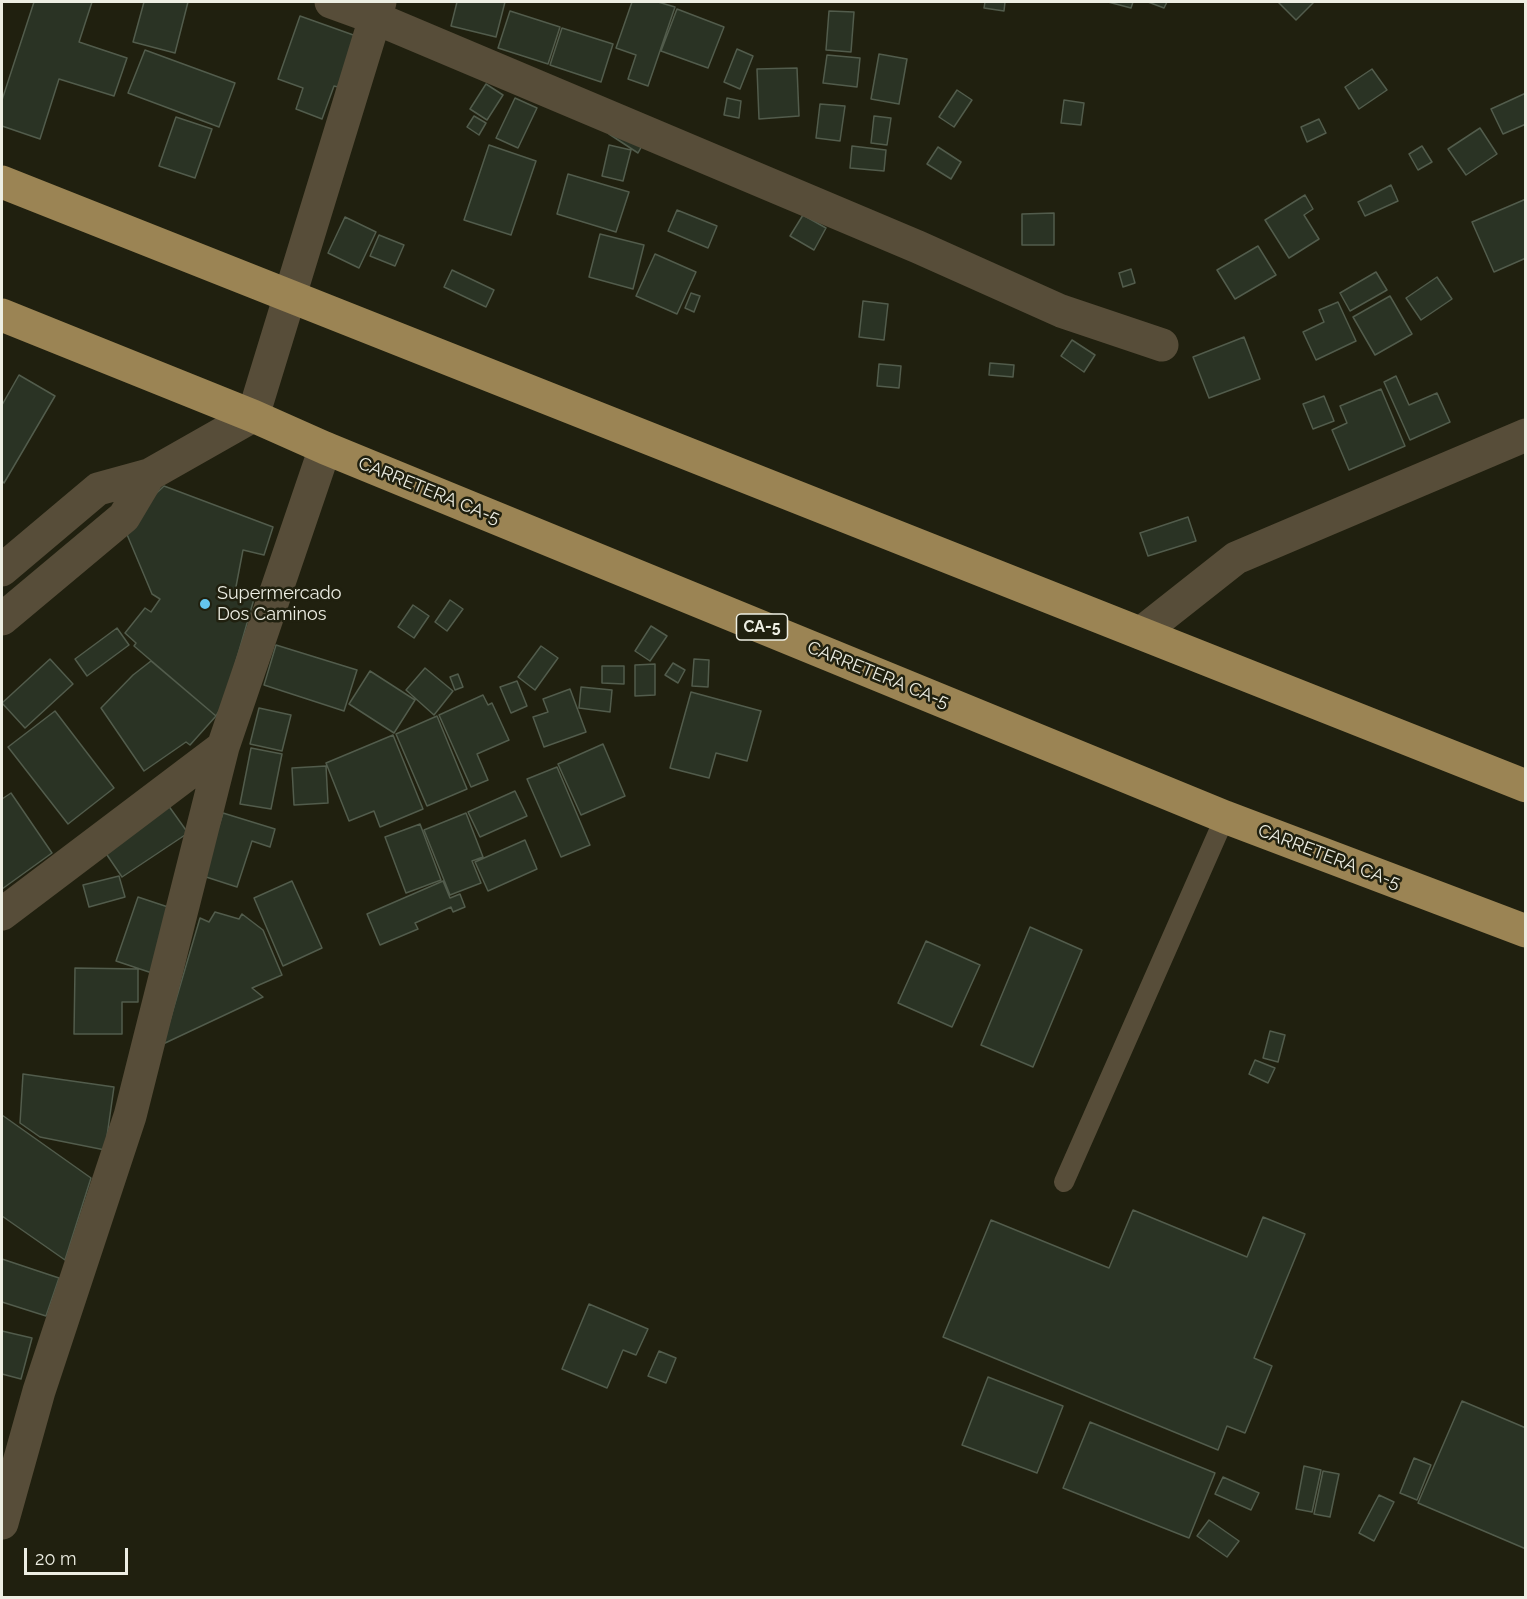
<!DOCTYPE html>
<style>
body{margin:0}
#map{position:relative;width:1527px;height:1599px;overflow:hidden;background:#20200f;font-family:Raleway,sans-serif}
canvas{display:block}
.frame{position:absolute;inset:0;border:3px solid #edeee3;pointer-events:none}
.scale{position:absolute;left:24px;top:1548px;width:104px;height:27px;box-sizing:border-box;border:3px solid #edeee3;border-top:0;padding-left:8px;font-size:18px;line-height:21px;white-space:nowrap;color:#edeee3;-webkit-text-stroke:4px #20200f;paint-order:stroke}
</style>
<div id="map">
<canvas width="1527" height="1599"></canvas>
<div class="frame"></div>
<div class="scale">20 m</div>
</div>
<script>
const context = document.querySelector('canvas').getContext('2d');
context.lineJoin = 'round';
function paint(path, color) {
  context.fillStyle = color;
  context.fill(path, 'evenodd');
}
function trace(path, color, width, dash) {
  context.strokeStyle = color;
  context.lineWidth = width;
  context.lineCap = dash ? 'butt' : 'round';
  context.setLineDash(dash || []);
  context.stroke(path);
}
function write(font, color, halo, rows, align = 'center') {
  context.font = font + ' Raleway,sans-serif';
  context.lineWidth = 5;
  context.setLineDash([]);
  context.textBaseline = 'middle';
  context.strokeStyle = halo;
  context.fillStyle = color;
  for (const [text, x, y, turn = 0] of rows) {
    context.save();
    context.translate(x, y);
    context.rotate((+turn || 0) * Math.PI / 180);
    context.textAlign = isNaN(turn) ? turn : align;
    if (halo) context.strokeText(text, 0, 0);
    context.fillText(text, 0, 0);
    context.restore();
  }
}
const building = new Path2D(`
 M34,2H92L79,42L127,58L114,96L59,79L40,139L2,126V100Z
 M144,2H188L175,53L133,42Z
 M457,2H505L496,37L451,26Z
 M632,2H658L675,7L648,86L628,79L636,55L616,48Z
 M985,2H1005L1004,11L984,8Z
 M1108,2H1133L1131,8Z
 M1148,2H1167L1164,8Z
 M1278,2H1314L1296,20Z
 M677,9L724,27L708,68L661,51Z
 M510,11L560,27L548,64L498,48Z
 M829,11L854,12L851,52L826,50Z
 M300,16L359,37L342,88L334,86L322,119L296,109L303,88L278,79Z
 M562,28L613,44L601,82L550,65Z
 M737,49L753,56L740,89L724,82Z
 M145,50L235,83L219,127L128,93Z
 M879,54L907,59L899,104L871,99Z
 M827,55L860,58L857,87L823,83Z
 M797,68L799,116L759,119L757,69Z
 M1372,69L1387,90L1359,109L1345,87Z
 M486,84L503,95L487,120L470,109Z
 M957,90L972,100L954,127L939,117Z
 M1526,93V124L1503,134L1491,109Z
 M515,98L537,108L518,148L496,138Z
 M727,98L741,101L739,118L724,115Z
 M1064,100L1084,103L1081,125L1061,123Z
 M820,104L845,106L840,141L816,138Z
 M474,116L486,123L479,135L467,127Z
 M874,116L891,118L887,145L871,143Z
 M176,117L212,129L195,178L159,166Z
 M1319,119L1326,133L1307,142L1301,127Z
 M1480,128L1497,154L1466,175L1448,149Z
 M609,134L644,142L638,153Z
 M489,145L536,161L511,235L464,220Z
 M609,145L631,150L623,181L602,176Z
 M852,146L886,150L884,171L850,168Z
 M1422,146L1432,162L1418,170L1409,154Z
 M938,147L961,162L951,179L927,164Z
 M568,174L629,192L616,232L557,214Z
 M1391,185L1398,201L1365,216L1358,202Z
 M1305,195L1313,209L1304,215L1319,239L1289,258L1265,220Z
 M1526,199V258L1494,272L1472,222Z
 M677,210L717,226L708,248L668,231Z
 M1054,213V245H1022V214Z
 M803,215L826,228L814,250L790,236Z
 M345,217L376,232L359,268L328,253Z
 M600,234L644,245L633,289L589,277Z
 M379,235L404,245L395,266L370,256Z
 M1258,246L1276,275L1235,299L1217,270Z
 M655,254L696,272L677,314L636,296Z
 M1131,269L1135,283L1123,287L1119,273Z
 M452,270L494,290L486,307L444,287Z
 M1376,272L1387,290L1350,311L1340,293Z
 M1437,277L1452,299L1421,320L1406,298Z
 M691,293L700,296L694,312L685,308Z
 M1390,296L1412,334L1375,355L1353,317Z
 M863,301L888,304L884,340L859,337Z
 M1338,302L1356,341L1316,360L1303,332L1324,322L1319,310Z
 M1244,337L1260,379L1209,398L1193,357Z
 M1072,340L1095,355L1084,372L1061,356Z
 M990,363L1014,365L1013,377L989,375Z
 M879,364L901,366L899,388L877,386Z
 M19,375L55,396L4,483L2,481V405Z
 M1396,376L1409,405L1437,393L1450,422L1410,440L1384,382Z
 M1381,389L1405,446L1349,470L1332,430L1347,423L1340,406Z
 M1324,396L1334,421L1313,429L1303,404Z
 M164,486L273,527L264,555L243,550L234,597L254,599L224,703L216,716L134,646L136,643L125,633L145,608L151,612L160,599L152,594L123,525Z
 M1188,517L1196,541L1148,556L1140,533Z
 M450,600L463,609L447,631L435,622Z
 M413,605L429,616L414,638L398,627Z
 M651,626L667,636L650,661L635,651Z
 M117,628L129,645L87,676L75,659Z
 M276,645L357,670L344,711L264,685Z
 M541,646L558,658L535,690L518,677Z
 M50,659L73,684L25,728L2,703Z
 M694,659L709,660L708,687L692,686Z
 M151,661L216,716L190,745L186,742L144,771L101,708L133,675Z
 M673,663L685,670L678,683L665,675Z
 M655,664V695L635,696V665Z
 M602,666H624V684L602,683Z
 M425,668L453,691L434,715L406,690Z
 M370,671L415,700L394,733L349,704Z
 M458,674L463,687L455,690L450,677Z
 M517,681L527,706L511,713L500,687Z
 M581,687L612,690L610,712L579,708Z
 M570,689L586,732L544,747L533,717L548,712L543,699Z
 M691,692L761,711L747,761L716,753L709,778L670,768Z
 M483,695L488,705L492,703L509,740L477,754L488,780L471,787L439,715Z
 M259,708L291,715L282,751L250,744Z
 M55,711L114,788L68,824L8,747Z
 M437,716L467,789L427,806L396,734Z
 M393,735L423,809L380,827L374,811L349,821L326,763Z
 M603,744L625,796L581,815L558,764Z
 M251,748L282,754L271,809L240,804Z
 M326,766L328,803L294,805L292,768Z
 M557,767L590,845L561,857L527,779Z
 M515,791L527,816L480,837L468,812Z
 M11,793L52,853L2,889V799Z
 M168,805L188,833L122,877L103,849Z
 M223,813L275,829L270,847L252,841L237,887L203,876Z
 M466,813L483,857L472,861L481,883L450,895L424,830Z
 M420,824L441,880L406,893L385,837Z
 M525,840L537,869L488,891L475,862Z
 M119,876L125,897L89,907L83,885Z
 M292,881L322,948L283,966L254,898Z
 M443,881L450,898L460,894L465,907L453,912L451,907L415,923L418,929L380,945L367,914Z
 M138,897L177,910L155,974L116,961Z
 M215,912L239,919L242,914L263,930L282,975L252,988L263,997L163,1044L200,918L209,922Z
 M1030,927L1082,950L1033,1067L981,1045Z
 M926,941L980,965L952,1027L898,1003Z
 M75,968L138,969V1002H122V1034H74Z
 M1270,1031L1285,1035L1278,1062L1263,1058Z
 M1255,1060L1275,1068L1268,1083L1249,1074Z
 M23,1074L114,1087L105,1150L40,1137L20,1123Z
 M2,1115L91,1178L65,1260L2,1216Z
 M1133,1210L1247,1257L1263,1217L1305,1234L1254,1358L1272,1366L1245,1433L1227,1426L1218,1450L943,1337L991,1220L1109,1268Z
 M2,1259L59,1278L46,1316L2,1302Z
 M589,1304L648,1329L636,1355L623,1350L607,1388L562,1369Z
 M2,1331L32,1338L21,1379L2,1374Z
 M659,1351L676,1358L666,1383L648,1376Z
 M988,1377L1063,1406L1037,1473L962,1445Z
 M1462,1401L1526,1428V1549L1418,1503Z
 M1090,1422L1215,1473L1189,1538L1063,1488Z
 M1414,1458L1431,1465L1417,1500L1400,1493Z
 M1304,1466L1321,1470L1312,1512L1296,1509Z
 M1323,1471L1339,1474L1330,1517L1314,1514Z
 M1223,1477L1259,1493L1251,1510L1215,1494Z
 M1379,1495L1394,1502L1374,1541L1359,1533Z
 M1209,1520L1239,1541L1227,1557L1197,1536Z`);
paint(building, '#2a3324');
trace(building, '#525c4c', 1.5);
trace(new Path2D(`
 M1064,1182L1225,817`), '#574d39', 20);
trace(new Path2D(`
 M331,2L375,18L918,247L1061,311L1162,345
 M2,570L98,489L149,475L253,416L380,2
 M2,619L124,517L149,475
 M1141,633L1236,558L1526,435
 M2,914L223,747
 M2,1523L39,1391L130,1116L223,747L325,448`), '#574d39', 33);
trace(new Path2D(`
 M2,182L1526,786
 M2,315L253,416L325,448L1225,817L1526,931`), '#9b8454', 33);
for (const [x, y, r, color] of [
 [205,604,6,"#64c5ee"]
]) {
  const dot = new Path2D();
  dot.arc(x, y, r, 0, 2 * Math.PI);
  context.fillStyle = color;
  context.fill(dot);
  trace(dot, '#20200f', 2);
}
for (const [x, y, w] of [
 [762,627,51]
]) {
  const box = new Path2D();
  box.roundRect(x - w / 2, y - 13, w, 26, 4.5);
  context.fillStyle = '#20200f';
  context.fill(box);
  trace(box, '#edeee3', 1.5);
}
write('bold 16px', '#edeee3', null, [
 ["CA-5",762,627]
]);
write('18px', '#edeee3', '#20200f', [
 ["CARRETERA CA-5",429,491,22],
 ["CARRETERA CA-5",878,675,22],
 ["CARRETERA CA-5",1329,857,21]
]);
write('18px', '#edeee3', '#20200f', [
 ["Supermercado",217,594],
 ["Dos Caminos",217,615]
], 'left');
</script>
